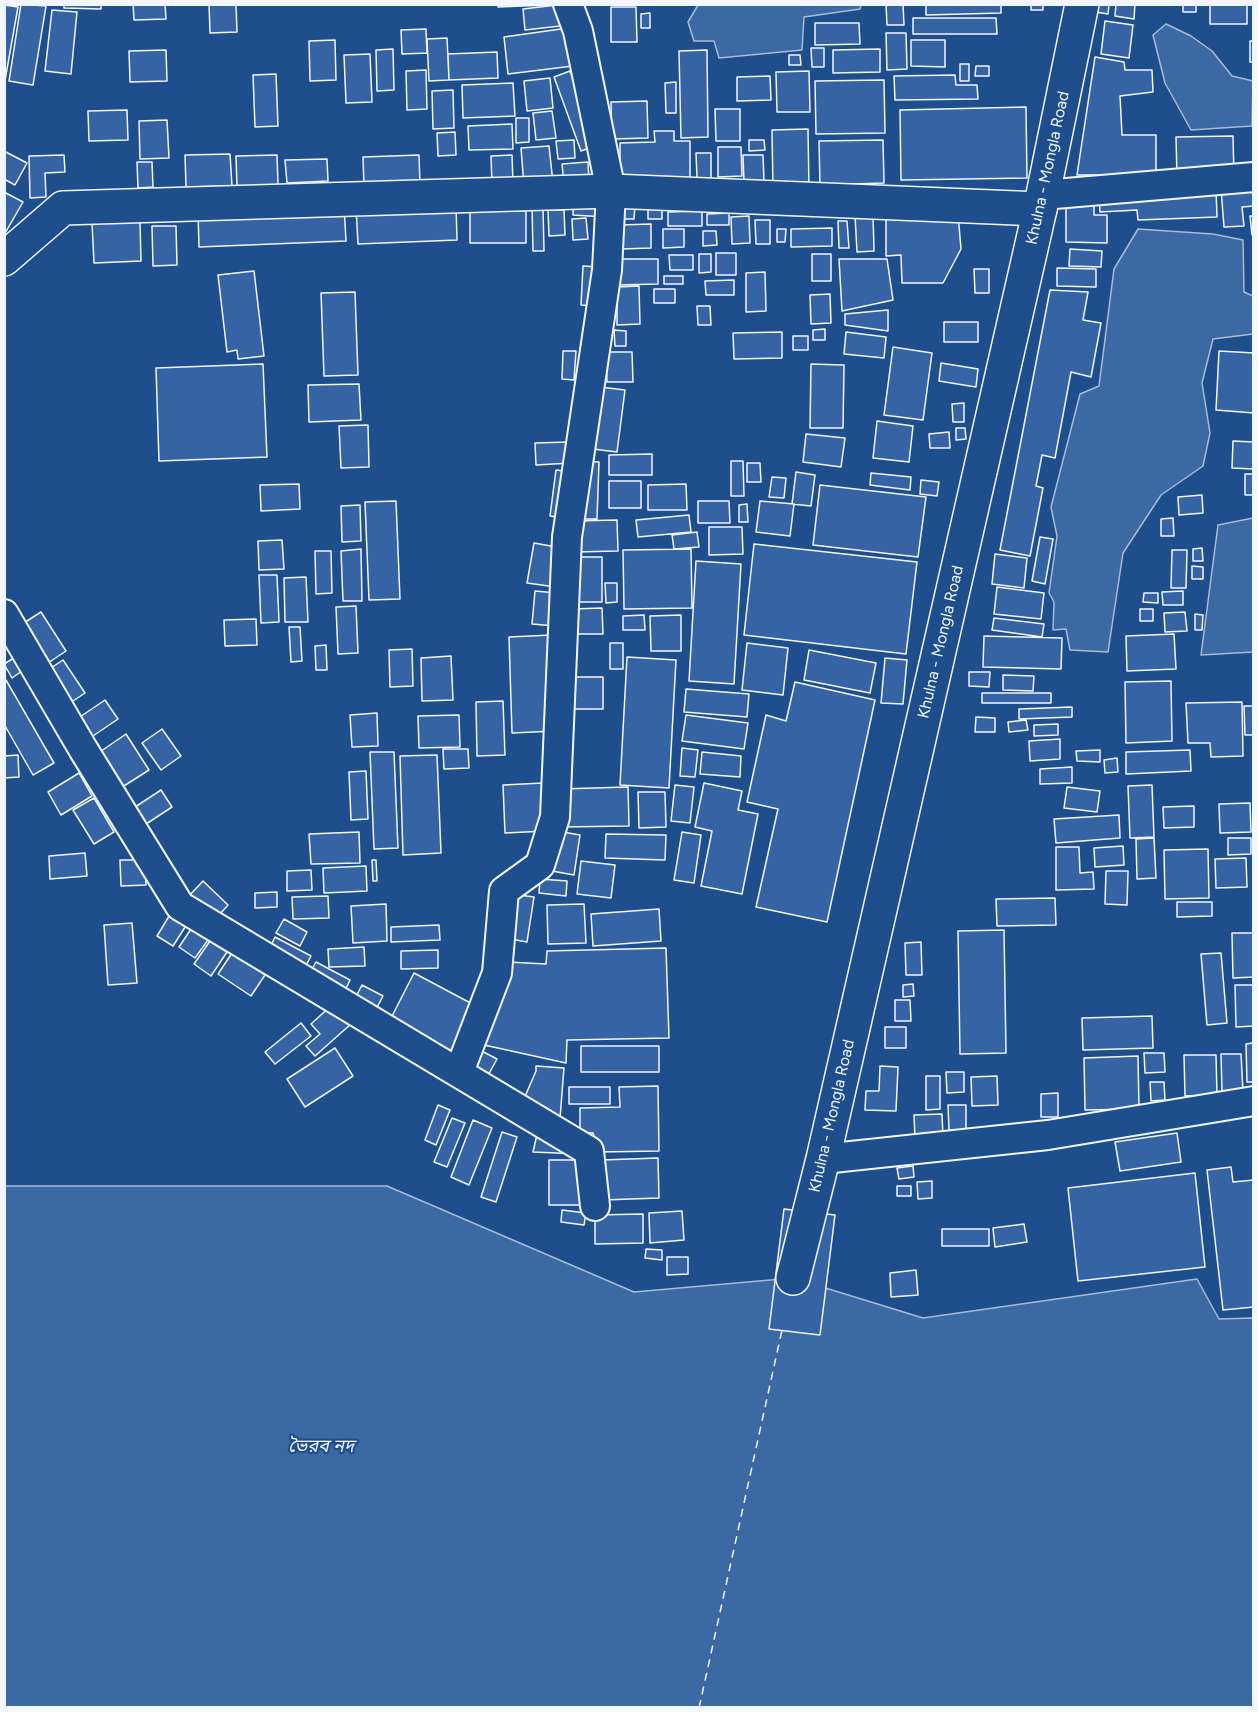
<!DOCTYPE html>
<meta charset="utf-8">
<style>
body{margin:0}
#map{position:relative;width:1258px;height:1712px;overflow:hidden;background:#1f4e8c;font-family:Figtree,sans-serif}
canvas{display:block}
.frame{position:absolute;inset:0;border:6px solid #f2f6ff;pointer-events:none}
</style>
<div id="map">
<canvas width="1258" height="1712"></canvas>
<div class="frame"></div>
</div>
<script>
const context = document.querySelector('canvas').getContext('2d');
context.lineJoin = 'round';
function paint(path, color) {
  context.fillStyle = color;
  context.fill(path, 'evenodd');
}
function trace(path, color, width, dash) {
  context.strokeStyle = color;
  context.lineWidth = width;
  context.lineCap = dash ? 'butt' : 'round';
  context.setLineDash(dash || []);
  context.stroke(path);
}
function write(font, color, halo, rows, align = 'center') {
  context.font = font + ' Figtree,"Noto Sans Bengali",sans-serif';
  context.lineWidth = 4.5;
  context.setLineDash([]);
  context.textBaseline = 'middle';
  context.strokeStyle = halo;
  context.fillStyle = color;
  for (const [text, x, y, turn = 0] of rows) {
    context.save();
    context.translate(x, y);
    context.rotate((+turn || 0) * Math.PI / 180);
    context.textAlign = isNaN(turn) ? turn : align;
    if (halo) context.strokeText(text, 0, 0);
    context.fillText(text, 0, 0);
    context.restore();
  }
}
const water = new Path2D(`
 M698,5V4L861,5L860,9L804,17L802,50L719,58L714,41H694L688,22Z
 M1166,24L1191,36L1212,51L1232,76L1253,81L1252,126L1191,130L1165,83L1153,35Z
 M1138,229L1213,234L1243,240L1244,292L1253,296V334L1213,339L1202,383L1210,433L1203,466L1161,495L1123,553L1108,652L1070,650L1066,629L1053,630L1054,602L1049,593L1057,536L1051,507L1080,394L1099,386L1114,269Z
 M1253,518V652L1201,655L1218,525Z
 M4,1186H387L634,1292L793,1278L923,1318L1197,1279L1219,1319L1253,1318V1707H5Z`);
paint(water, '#3b69a3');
trace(water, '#a8bbd7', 1.5);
trace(new Path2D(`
 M699,1708L782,1330`), '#f2f6ff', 1.5, [8, 6]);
const building = new Path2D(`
 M21,4L46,6L33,85L9,81Z
 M64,4H101V9L64,8Z
 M133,4H165L166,19L134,20Z
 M209,4H236L237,32L210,33Z
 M498,4H548V5L498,7Z
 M886,4H903L904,25H887Z
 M926,4H1001V13L926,15Z
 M1031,4H1043V10H1031Z
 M1096,4H1109L1108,14L1095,12Z
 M1116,4H1135L1134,19L1115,16Z
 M1183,4H1196V12H1183Z
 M1210,4H1247V24H1210Z
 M4,5L18,7L4,86Z
 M557,5L560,26L525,30L523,9Z
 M611,7H636L637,42H611Z
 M52,10L77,12L71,74L45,71Z
 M650,13V28H641V14Z
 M913,18H996L997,34H913Z
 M1105,21L1133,25L1129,58L1101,54Z
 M815,23H859L860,44L815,45Z
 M568,28L573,66L508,74L504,37Z
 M426,29L427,53L402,54L401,30Z
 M886,33H906L907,69L887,70Z
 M447,38L449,80L429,81L427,39Z
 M335,40L336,80L310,81L309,41Z
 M911,40H945V67L911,66Z
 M1250,41H1254V62H1250Z
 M811,48H824V67H812Z
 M393,49L394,90L377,91L376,50Z
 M880,49V72L833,73V50Z
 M166,50L167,81L130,82L129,51Z
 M707,50L708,137L681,138L679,51Z
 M497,52L498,78L449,80L448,54Z
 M370,54L372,102L346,103L344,55Z
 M789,55H800L801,65H789Z
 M1095,57L1124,62L1125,70H1152L1153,92L1120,96L1122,135H1156V175H1077Z
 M960,64H969V81H960Z
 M976,66H989V76H975Z
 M426,70L427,109L407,110L406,71Z
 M570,71L598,145L581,151L554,77Z
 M809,71L810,112H777L776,72Z
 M276,74L278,126L255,127L253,75Z
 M955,75L956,85H977L978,99L895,100L894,76Z
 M770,76L771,100L737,101V77Z
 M550,78L553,108L527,111L524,81Z
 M884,80L885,133L816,134L815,81Z
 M676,82V113H666L665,83Z
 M513,83L515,116L463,118L462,85Z
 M453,90L454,128L433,129L432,91Z
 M647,101L648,138L612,139L611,102Z
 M1026,107L1027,178L901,180L900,110Z
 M715,109H740V141H716Z
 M127,110L128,140L89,141L88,111Z
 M552,111L556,138L536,140L533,113Z
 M516,118H529V142L516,143Z
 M167,120L169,158L140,159L139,121Z
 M512,124L513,149L469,150L468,126Z
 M808,129L809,189L773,190L772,130Z
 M654,131H674V141H690V180L620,181V143L655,142Z
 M455,132L456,155L438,156L437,133Z
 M1233,136L1234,176L1177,177L1176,137Z
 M574,140L575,158L558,159L556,141Z
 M749,140H764L765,150L749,151Z
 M883,140L884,183L820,185L819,141Z
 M549,146L553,183L524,186L521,148Z
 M718,147H741L742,176L718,177Z
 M4,151L27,163L15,185L4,179Z
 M696,153H711V178H697Z
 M230,154L232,186L186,187L185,155Z
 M64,155L65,172L45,173L46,197L30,198L29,156Z
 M277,155L278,185L237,187L236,156Z
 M419,155L420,184L364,186L363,157Z
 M512,155L513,183L492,184L491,156Z
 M743,155H763L764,182H744Z
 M327,159L328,181L287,183L285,160Z
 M137,162H152L153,187L138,188Z
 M588,162L589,182L564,184L562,164Z
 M1254,186V206L1242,207L1244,226L1224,227L1221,189Z
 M1216,189L1217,217L1138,220L1137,210L1100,212L1099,194Z
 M6,193L23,202L4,235V195Z
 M1066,202H1094V215H1107V243L1066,242Z
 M573,204L605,205V217L573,215Z
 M456,205L457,240L358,244L356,208Z
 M344,206L346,241L199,247L198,211Z
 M619,206H635L634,219H619Z
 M662,207V219H648V208Z
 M532,208H543L544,251H533Z
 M470,210L526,211V243H470Z
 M548,210H564L565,235L549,236Z
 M702,211V226H668V212Z
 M729,213V225H707V214Z
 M873,214L874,251L857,252L855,215Z
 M958,214L961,249L943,283H902L901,255L886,256V216Z
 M749,216L750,243L732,244L731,217Z
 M1250,216H1254V235H1252Z
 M586,218L588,239L573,240L572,219Z
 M755,220H770V244H756Z
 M838,221H847L849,248H839Z
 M140,222L141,261L94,263L92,223Z
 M651,224V248L621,249L620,225Z
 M152,226H176L177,265L153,266Z
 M832,228V246L791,247V229Z
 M663,229H684V247L663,248Z
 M777,229H786L785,242H777Z
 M703,231H716L717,245L703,246Z
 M1070,249L1102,251L1101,267L1069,266Z
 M716,253H736V275H716Z
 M699,254H711V272L699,273Z
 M812,254H831V281H812Z
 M669,255H693V270H670Z
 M616,259H658V284L616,285Z
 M839,259H887L893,300L842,311Z
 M583,266L598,267L595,306L581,305Z
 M1057,268L1096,269V287L1057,286Z
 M974,269H989V293H975Z
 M254,271L264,356L238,359L237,350L227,352L218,275Z
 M765,272L766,311L746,312V273Z
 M664,276H683V284H664Z
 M734,280V295H706L705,281Z
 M639,286L640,324L617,325V287Z
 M654,289H675V303H654Z
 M1050,290L1088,292L1083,320L1101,323L1091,377L1071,372L1055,458L1042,455L1036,486L1043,488L1030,556L1000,550Z
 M355,292L358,375L324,376L321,293Z
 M830,294L831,323L811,324L810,295Z
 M697,306H710L711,325H698Z
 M888,310V331L845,325V314Z
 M944,322H978V342H944Z
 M825,329V340H813V330Z
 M614,330L626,331V346H615Z
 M782,332V358L734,359L733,333Z
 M846,332L886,337L884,358L844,354Z
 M793,336H808V350H793Z
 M893,347L932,353L923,420L884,415Z
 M563,351H576L574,380L562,379Z
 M1219,351L1254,353V413L1216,410Z
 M606,352H632L633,382H607Z
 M941,363L978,369L976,387L939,381Z
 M263,364L267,457L159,461L156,368Z
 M811,364L844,365L843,428H810Z
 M359,384L361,420L309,422L308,385Z
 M600,387L625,390L617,452L593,449Z
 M964,403V422H953L952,404Z
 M877,421L913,426L909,462L873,458Z
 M368,425L369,467L341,468L339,426Z
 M956,428H965L966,439L956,440Z
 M949,432L950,448H930L929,434Z
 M806,434L845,438L841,467L803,462Z
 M1233,441L1254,442V469L1232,468Z
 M569,442L571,463L536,465L535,443Z
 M652,454V475H609V455Z
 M585,461L599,462L597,519H582Z
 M731,461H743L744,496H731Z
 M747,463H760L761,482H747Z
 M556,470L572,472L565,518L550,516Z
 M796,472L815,475L811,506L792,504Z
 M871,473L911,477L910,490L870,485Z
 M1245,474H1254V495H1245Z
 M772,477L786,478L784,498L769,497Z
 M921,480L939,482L937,496L920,494Z
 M609,481H641V508H609Z
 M299,484L300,509L261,511L260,485Z
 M686,484L687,510H648V485Z
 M820,485L926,497L918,557L813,545Z
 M1202,495L1203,513L1179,515L1178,497Z
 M396,501L400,599L369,600L365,502Z
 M698,501H729L730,523H698Z
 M760,501L794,504L790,536L756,532Z
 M747,504L748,522H739V505Z
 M360,505L361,541L342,542L341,506Z
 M689,515L691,532L638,537L636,520Z
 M1173,518L1174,536H1161V519Z
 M617,520L618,551L575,552L574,521Z
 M709,527H742L743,554L709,555Z
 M697,532L699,547L674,549L672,535Z
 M1040,537L1053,539L1045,584L1032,581Z
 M282,540L284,569L259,570L258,541Z
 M534,543L562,548L556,587L527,583Z
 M754,544L917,562L906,654L744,635Z
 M1202,548L1203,561H1193V549Z
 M361,549L362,601H343L341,551Z
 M691,549L692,608L624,609L623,550Z
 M1172,550H1187L1186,588H1171Z
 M315,551H331L332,593L316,594Z
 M995,554L1027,558L1024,588L992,584Z
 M567,557H602V602H568Z
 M696,561L741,564L734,684L689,681Z
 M1192,566L1203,567V579H1192Z
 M259,575H277L279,622L261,623Z
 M306,577L308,622H285L284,578Z
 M605,583H617V602L606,603Z
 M997,587L1044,593L1041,619L994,614Z
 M535,591L557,593L555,626L532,624Z
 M1183,591V605H1163L1162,592Z
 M1144,593H1158V603L1143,602Z
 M356,606L358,653L338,654L336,607Z
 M602,608L603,634H571V609Z
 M1140,609H1153V621H1140Z
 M41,612L66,651L42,667L16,628Z
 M1185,612L1187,631L1165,632L1164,613Z
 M1195,614L1203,615L1202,630H1195Z
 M644,615L645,630H623V616Z
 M681,615V651H651L650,616Z
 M994,618L1044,624L1042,637L992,630Z
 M256,619L257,645L225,646L224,620Z
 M289,627H300L302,661L291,662Z
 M1174,634L1176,669L1127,671L1126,636Z
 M551,635L555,731L512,733L509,637Z
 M984,636L1062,638L1061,669L983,667Z
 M610,643H623V669H610Z
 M747,643L788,648L783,695L742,690Z
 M326,645L327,670H316L315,646Z
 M412,649L413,686L390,687L389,650Z
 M809,650L876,663L870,693L804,680Z
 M17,656L25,669L12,678L4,664Z
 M451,656L453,700L422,701L421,658Z
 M627,657L676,660L669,788L620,785Z
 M885,658L907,660L903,704L881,703Z
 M63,660L85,693L67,705L45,672Z
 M969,672H990L989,687L969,686Z
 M1003,675L1034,676L1033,691L1003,690Z
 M571,677H603V709H571Z
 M6,680L54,763L33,775L4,724V681Z
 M1171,681L1172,741L1126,743L1125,682Z
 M795,682L875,700L827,922L756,907L778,809L747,802L766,715L786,721Z
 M686,689L749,694L747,717L684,712Z
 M982,693H1051V703H982Z
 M105,700L118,719L87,740L74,721Z
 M503,701L505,755L477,756L476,702Z
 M1242,702L1243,756L1211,757L1210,743H1188L1186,703Z
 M1244,706H1254V735H1245Z
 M1072,707V717L1019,719V709Z
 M377,713L378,746L352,747L350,715Z
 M459,715L460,747L419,748L418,716Z
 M686,715L748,723L744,749L682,741Z
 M976,717L995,718V732H975Z
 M1026,720L1028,730L1009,732L1008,722Z
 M1058,724V735L1034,736V725Z
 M162,729L181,756L161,770L142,743Z
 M126,734L149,770L116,791L94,756Z
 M1060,739V759L1030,761L1029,741Z
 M682,748L698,750L695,777L680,776Z
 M443,749H468L469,768L444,769Z
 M1100,750V762L1077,761L1076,751Z
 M1190,750L1191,771L1126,774V752Z
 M370,752H394L398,848L374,849Z
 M702,752L741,756L740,777L700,774Z
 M18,755L19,777L4,778V756Z
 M437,755L441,853L403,855L400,756Z
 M1117,758L1118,772L1105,773L1104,760Z
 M1072,767V783L1040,784V769Z
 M366,771L368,819L351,820L349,772Z
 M79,773L92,796L61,815L48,792Z
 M543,783L545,831L505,833L503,785Z
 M704,783L742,791L738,810L758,814L742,894L701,886L712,831L695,827Z
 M675,785L694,787L690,823L671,821Z
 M1152,785L1154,837L1130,838L1128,786Z
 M628,787L629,826L560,827V789Z
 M1067,787L1100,791L1097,812L1064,808Z
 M161,790L172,807L140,828L129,811Z
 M638,792H665L666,827L639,828Z
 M94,798L114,832L94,844L73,810Z
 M1250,803L1251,832L1220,833L1219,804Z
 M1194,806V827L1164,828L1163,807Z
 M1119,815L1120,838L1056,843L1054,819Z
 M557,831L580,835L574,875L552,871Z
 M359,832L360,863L311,864L309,834Z
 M682,832L701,835L694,883L674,880Z
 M606,834L666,835L665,860L605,858Z
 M1154,838L1156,878L1137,879L1136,839Z
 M1228,838H1251V854L1228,855Z
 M1123,846L1124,865L1095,867L1094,848Z
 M1056,847H1079L1080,873L1093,872L1094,889L1056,890Z
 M1208,849L1209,898L1165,899L1164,850Z
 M85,853L87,876L50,879L49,856Z
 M1246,858L1247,887L1216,888L1215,859Z
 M120,860H145L146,885L121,886Z
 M372,860H376L377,881H373Z
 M581,861L615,865L611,898L577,894Z
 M366,866L367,891L324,893L323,868Z
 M311,870L312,890L287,891V871Z
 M1106,871H1128L1127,905L1105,904Z
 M540,879L567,881L566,896L539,893Z
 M203,881L228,905L213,922L187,898Z
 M277,892V907L255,908V893Z
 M511,894L534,897L527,942L505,938Z
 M328,896L329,918L293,919L292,897Z
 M1055,898L1056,925L997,926L996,899Z
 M1177,902H1212V916L1177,917Z
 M386,904L387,941L353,943L351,906Z
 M584,904L586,943L548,944L547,905Z
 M659,909L661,941L593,946L591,914Z
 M171,913L187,924L173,946L157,936Z
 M284,919L307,932L300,946L276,933Z
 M132,923L137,983L108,985L104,925Z
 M439,925L440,940L391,942V927Z
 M191,929L208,940L195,958L179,947Z
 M1004,930L1006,1053L960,1054L958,931Z
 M1232,933H1254V977L1233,978Z
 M275,937L311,956L302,973L267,954Z
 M210,941L227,952L211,976L194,964Z
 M921,942L922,975H906L905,943Z
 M364,947L365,966L329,967L328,949Z
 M666,948L669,1038L567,1040L566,1063L484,1045L508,962L546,964L547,951Z
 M438,950V968L401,969V951Z
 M232,953L265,975L251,996L218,974Z
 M1221,953L1227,1023L1207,1025L1201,954Z
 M316,962L350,980L342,997L307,978Z
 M414,973L478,1007L451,1060L387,1026Z
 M913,984L914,996L903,997V985Z
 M362,985L383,996L373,1015L352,1004Z
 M1235,985H1254V1026L1236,1027Z
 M895,1000H910L911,1021H895Z
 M333,1004L351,1024L315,1056L306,1046L320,1034L311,1024Z
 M1152,1016L1153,1048L1083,1050L1082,1018Z
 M301,1023L311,1036L275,1064L265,1052Z
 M885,1027H906V1048H885Z
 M1253,1043L1254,1082H1247L1246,1044Z
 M581,1046H659V1072H581Z
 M474,1047L497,1059L485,1081L463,1068Z
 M335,1048L353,1076L305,1107L287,1079Z
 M1144,1053H1164L1165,1072L1145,1073Z
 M1221,1054H1241L1243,1092H1222Z
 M1184,1055H1216L1217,1095L1185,1096Z
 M1138,1056L1139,1109L1085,1110L1084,1058Z
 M536,1066L564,1068L560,1118L523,1101L536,1071Z
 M880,1066L898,1067L896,1111L865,1110L866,1091H879Z
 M946,1072H964V1092L947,1093Z
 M926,1076H940V1109L926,1110Z
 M997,1076L998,1105L972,1106L971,1077Z
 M1150,1082H1164L1165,1100L1151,1101Z
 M658,1086L659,1151L599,1152L593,1133L580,1132V1108L620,1107L619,1087Z
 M569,1087H610V1104H569Z
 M1058,1093V1117H1041V1094Z
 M438,1105L450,1110L436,1145L425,1140Z
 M948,1105H966V1130H949Z
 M942,1114L943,1138L915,1139L914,1115Z
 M452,1118L465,1123L447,1167L434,1162Z
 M473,1120L492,1128L469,1185L451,1177Z
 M538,1130L579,1154L533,1152Z
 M502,1132L517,1137L496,1202L481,1197Z
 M1177,1133L1181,1162L1120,1171L1115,1142Z
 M658,1158L659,1198L603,1200L601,1160Z
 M549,1160H586V1205H549Z
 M913,1166L914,1177L899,1179L897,1168Z
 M1231,1167L1233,1182L1254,1180V1307L1223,1310L1207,1170Z
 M1195,1173L1205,1267L1078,1281L1068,1188Z
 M932,1181V1198L918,1199L917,1182Z
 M897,1186H911V1196H897Z
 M784,1209L835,1215L820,1335L769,1329Z
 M562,1210L586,1213L584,1225L561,1222Z
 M682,1211L684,1240L650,1243L649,1213Z
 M643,1214V1243L595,1244V1215Z
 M1024,1224L1027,1242L995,1247L993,1228Z
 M942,1229H989V1246H942Z
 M646,1249L662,1250V1260L645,1258Z
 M667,1257H688V1274L667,1275Z
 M916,1270L918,1295L891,1297L890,1273Z`);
paint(building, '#3563a3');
trace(building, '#f2f6ff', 1.5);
const minor = new Path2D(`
 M1043,195L1254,177
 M4,614L83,749L180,906L589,1151L595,1206
 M459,1072L497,973L504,891L540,865L555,817L567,537L607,270L611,191L578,31L568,4
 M823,1159L1048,1135L1254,1101`);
const secondary = new Path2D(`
 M4,259L63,208L611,191L1040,209`);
const trunk = new Path2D(`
 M793,1278L823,1159L1040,209L1082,4`);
trace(minor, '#f2f6ff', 32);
trace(secondary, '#f2f6ff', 36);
trace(trunk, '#f2f6ff', 36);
trace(minor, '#1f4e8c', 28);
trace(secondary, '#1f4e8c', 33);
trace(trunk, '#1f4e8c', 33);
write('16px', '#f2f6ff', '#1f4e8c', [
 ["Khulna - Mongla Road",1048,168,-78],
 ["Khulna - Mongla Road",941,642,-77],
 ["Khulna - Mongla Road",832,1116,-77]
]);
write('italic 18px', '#f2f6ff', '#1f4e8c', [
 ["ভৈরব নদ",321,1447]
]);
</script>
